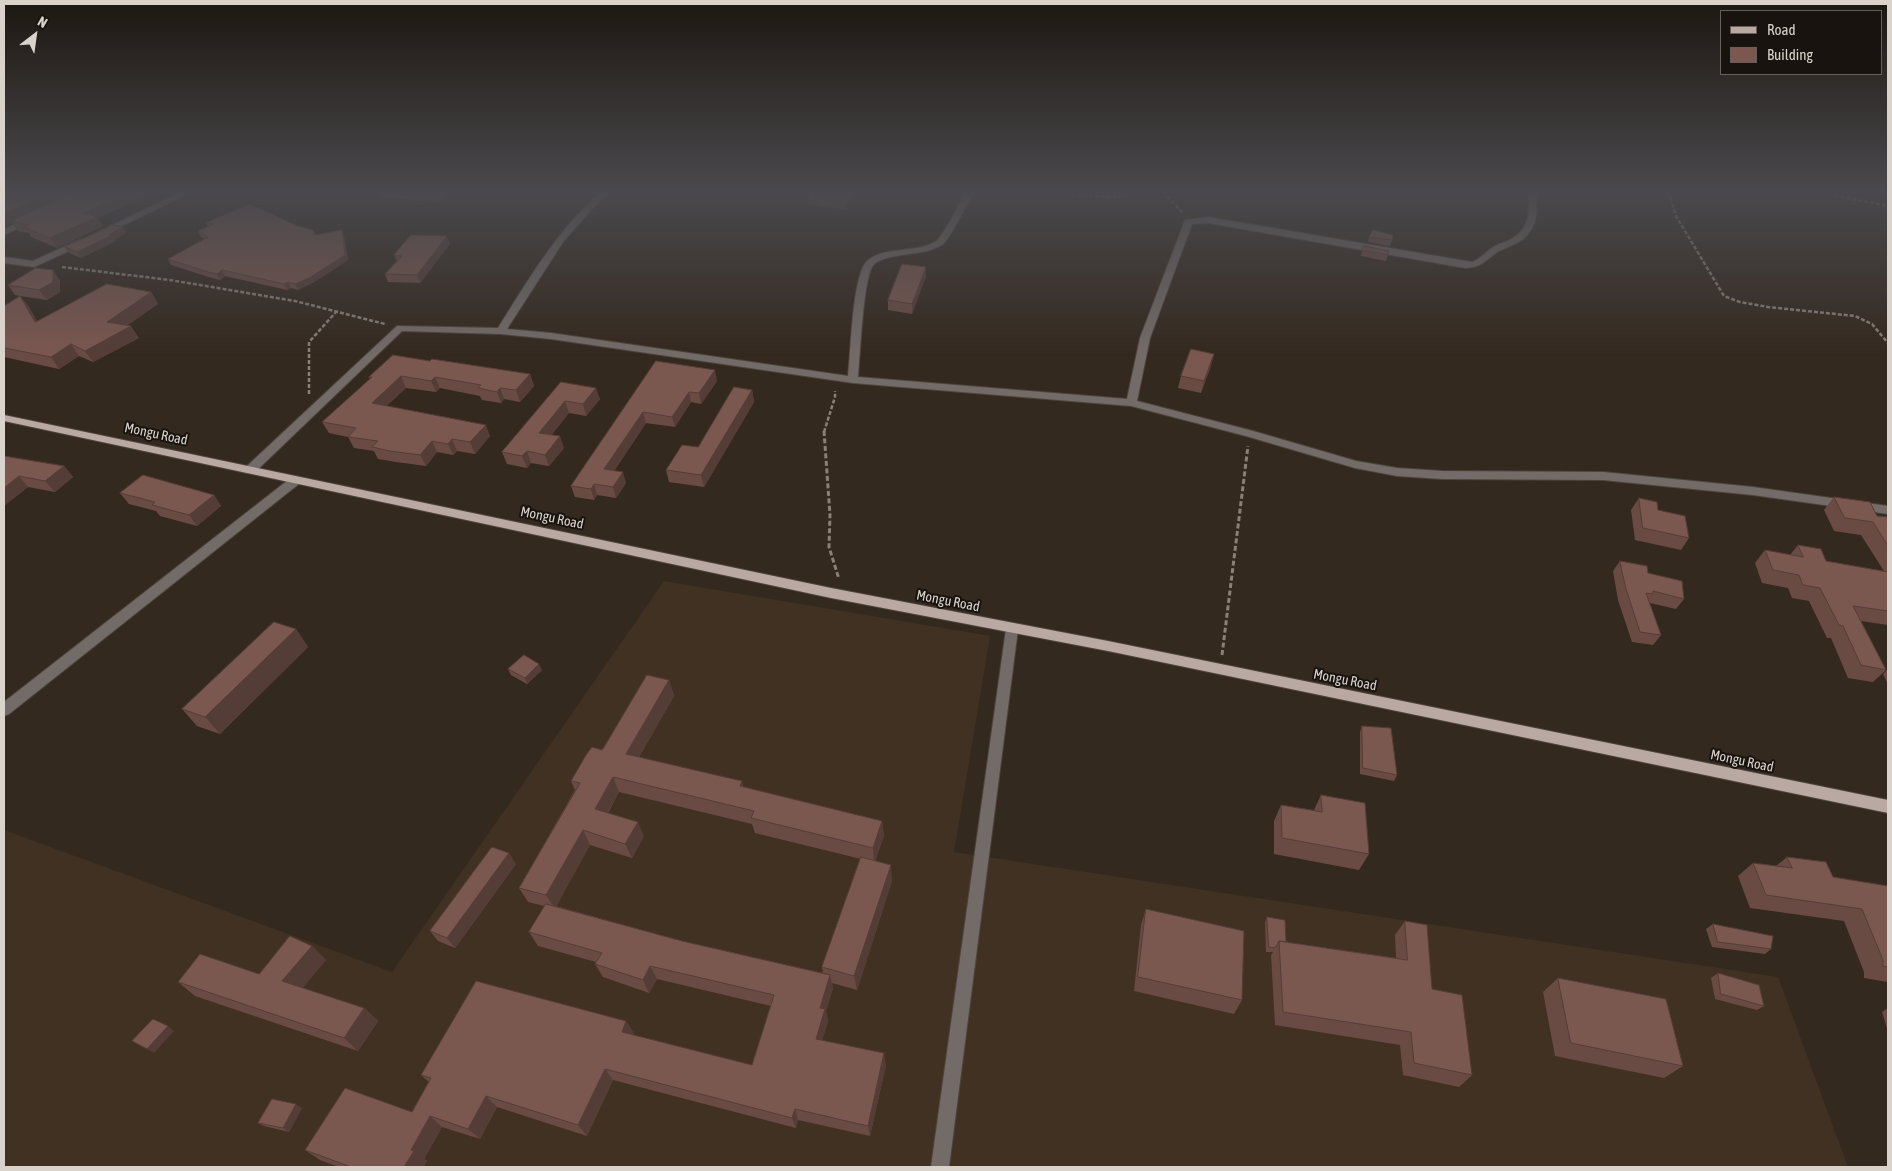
<!DOCTYPE html>
<style>
body{margin:0}
#map{position:relative;width:1892px;height:1171px;overflow:hidden;background:#34291f;font-family:"Asap Condensed",sans-serif}
canvas{display:block}
.frame{position:absolute;inset:0;border:5px solid #dad3cc;pointer-events:none}
.legend{position:absolute;left:1720px;top:10px;width:162px;height:65px;box-sizing:border-box;background:#18130e;border:1px solid #66605a;margin:0;padding:6px 9px;list-style:none;font-size:15px;color:#dad3cc}
.legend li{display:flex;align-items:center;gap:10px;height:25px}
.legend b{width:25px;border:1px solid #66605a}
.north{position:absolute;left:10px;top:10px;width:50px;height:50px;-webkit-text-stroke:4px #18130e;paint-order:stroke;rotate:30deg;font-size:14px;font-weight:700;line-height:20px;text-align:center;color:#dad3cc}
.north::after{content:'';display:block;margin:auto;width:18px;height:22px;background:#dad3cc;clip-path:polygon(50% 0,100% 100%,50% 72%,0 100%)}
</style>
<div id="map">
<canvas width="1892" height="1171"></canvas>
<div class="frame"></div>
<ul class="legend">
<li><b style="height:6px;background:#baa9a3"></b>Road</li>
<li><b style="height:14px;background:#7a574f"></b>Building</li>
</ul>
<div class="north">N</div>
</div>
<script>
const context = document.querySelector('canvas').getContext('2d');
context.lineJoin = 'round';
function paint(path, color) {
  context.fillStyle = color;
  context.fill(path, 'evenodd');
}
function trace(path, color, width, dash) {
  context.strokeStyle = color;
  context.lineWidth = width;
  context.lineCap = dash ? 'butt' : 'round';
  context.setLineDash(dash || []);
  context.stroke(path);
}
function write(font, color, halo, rows, align = 'center') {
  context.font = font + ' "Asap Condensed",sans-serif';
  context.lineWidth = 4;
  context.setLineDash([]);
  context.textBaseline = 'middle';
  context.strokeStyle = halo;
  context.fillStyle = color;
  for (const [text, x, y, turn = 0] of rows) {
    context.save();
    context.translate(x, y);
    context.rotate((+turn || 0) * Math.PI / 180);
    context.textAlign = isNaN(turn) ? turn : align;
    if (halo) context.strokeText(text, 0, 0);
    context.fillText(text, 0, 0);
    context.restore();
  }
}
paint(new Path2D(`
 M664,581L990,636L954,852L1778,977L1848,1167H4V830L392,972Z`), '#413122');
const minor = new Path2D(`
 M181,192H192L105,234L98,232Z
 M601,192H610L592,209L563,242L507,329L551,333L848,376C851,348 852,291 863,267C874,244 917,255 936,241C944,236 960,202 966,192H974C968,202 950,239 943,244C924,258 882,251 872,267C863,283 860,356 858,377L1127,399L1140,338L1185,220L1208,217L1472,262C1481,259 1486,251 1495,246C1500,243 1507,242 1513,238C1530,228 1530,210 1528,192H1536C1538,212 1537,232 1517,243C1511,246 1505,248 1499,251C1485,260 1483,267 1465,268L1208,223L1192,224L1150,338L1137,401L1253,431L1356,461L1397,468L1442,471L1603,472L1753,487L1888,506V514L1753,495L1603,480L1442,479L1397,476L1355,468L1246,436L1131,406L853,383L551,339L501,334L402,331L254,473H246L244,470L246,467L397,326L498,328C529,279 557,230 601,192Z
 M26,219L33,221L4,235V229Z
 M81,239L85,242L84,244L34,267L4,263V257L33,261Z
 M296,476L302,480L300,483L9,714L4,716V702L292,477Z
 M1012,624L1017,626L1018,629L949,1167H931L1006,629L1007,626Z`);
const major = new Path2D(`
 M4,415L831,588L1108,641L1888,800V813L1108,651L831,598L4,421Z`);
trace(minor, '#4f443b', 2);
trace(major, '#4f443b', 2);
trace(new Path2D(`
 M1041,192L1112,197L1138,192
 M1163,192L1183,213
 M1669,192L1676,216L1724,296L1740,302L1768,307L1855,316L1872,324L1888,343
 M1817,192L1888,206
 M62,267L170,280L295,301L385,324
 M309,394V342L336,312
 M824,432L835,397V391`), '#898078', 2.5, [4, 2]);
trace(new Path2D(`
 M824,431L830,515L829,547L839,579
 M1222,655L1248,446`), '#898078', 3, [5, 2.5]);
paint(minor, '#736b68');
paint(major, '#baa9a3');
paint(new Path2D(`
 M4,192H165L151,198L146,196L98,218L103,226L57,248L31,237L29,233L18,231L12,223L4,227Z
 M243,192H255L250,194Z
 M379,192H451L439,203L381,197Z
 M812,192H855L845,209L808,205V200Z
 M206,223L315,235L344,236L348,260L314,282L298,290L291,288L287,290L225,276L220,280L212,278L171,265L168,259L205,239L201,237L198,231L208,227Z
 M123,227L126,233L115,239L116,241L81,258L69,253L65,247Z
 M1369,237L1392,240L1390,246L1368,242Z
 M450,244L420,283L388,282L385,274L397,261L394,255Z
 M1362,250L1389,251L1386,261L1361,256Z
 M926,267V276L912,314L888,310V300Z
 M53,270L60,281V292L47,300L20,296L29,307L37,322L151,292L158,304L126,326L139,338L93,362L79,356L59,369L4,357V306L20,296L15,295L8,285Z
 M430,361L530,374L534,386L520,402L504,399L501,403L482,400L480,396L440,388L436,392L406,388L386,406L490,436L475,454L457,451L453,455L437,452L426,466L396,462L378,459L374,451L354,448L348,437L329,433L322,422L370,379L369,377Z
 M656,361L717,381L701,404L691,402L675,427L646,423L614,471L626,483L616,498L597,495L594,500L575,497L571,486Z
 M1211,366L1201,393L1178,388L1181,376Z
 M561,382L600,399L586,416L569,413L551,435L564,448L549,466L531,463L527,468L507,464L502,452Z
 M752,390L754,402L704,487L669,482L666,470L698,447Z
 M4,456L64,466L73,477L55,492L28,487L5,505H4Z
 M120,493L214,495L221,506L197,526L160,516L156,511L129,504Z
 M1834,497L1877,516L1888,517V625L1861,621L1886,670L1873,682L1848,678L1831,638H1827L1809,601L1792,598L1788,588L1762,583L1755,563L1765,550L1790,555L1798,545L1826,561L1884,571L1861,535L1834,531L1824,510Z
 M1639,498L1658,510L1689,538L1681,550L1635,540L1631,510Z
 M1620,561L1648,573L1684,599L1676,609L1650,603L1661,635L1653,645L1632,642L1618,600L1613,571Z
 M296,629L308,647L220,734L197,726L182,709Z
 M508,669L542,670L527,684L511,675Z
 M1888,669V684L1883,674Z
 M669,680L674,696L639,757L744,787L882,821L884,836L875,861L892,881L857,990L832,983L833,988L826,1011L828,1021L822,1040L886,1065L870,1136L798,1120L796,1128L613,1080L587,1136L497,1107L480,1139L442,1127L424,1159L427,1161L423,1167H339L320,1160L305,1150L412,1112L429,1082L421,1075L626,1021L634,1034L633,1035L752,1065L771,1006L657,979L649,993L603,977L595,964L596,962L538,946L529,932L544,906L528,902L519,888L575,790L571,781ZM619,792L752,824L755,833L861,859L822,967L823,973L682,941L556,906L590,845L632,858L644,836L608,813Z
 M1362,726L1397,775L1394,781L1360,774V732Z
 M1321,795L1369,854L1359,870L1274,854V821L1281,805L1314,810Z
 M1787,857L1833,877L1888,886V982L1864,978V972L1844,921L1750,908L1738,876L1753,863L1776,866Z
 M516,864L455,948L438,941L430,931Z
 M1146,909L1242,1000L1234,1014L1134,991L1141,925Z
 M1267,917L1286,942L1396,958L1395,935L1405,921L1432,989L1472,1075L1459,1087L1403,1075L1400,1045L1275,1025L1271,955L1273,952H1266L1265,922Z
 M1713,924L1771,949L1765,954L1712,947L1706,929Z
 M312,946L326,960L302,988L364,1008L378,1021L358,1051L195,996L178,982L259,974Z
 M1718,973L1764,1006L1757,1010L1715,999L1711,978Z
 M1558,978L1683,1066L1664,1078L1555,1056L1543,992Z
 M1888,1008V1032L1882,1012Z
 M302,1108L289,1132L264,1126L258,1123Z`), '#694b44');
paint(new Path2D(`
 M53,192H80L11,221L12,223L4,227V214Z
 M128,192H143L146,196L98,218L103,226L57,248L50,238L83,213Z
 M148,192H165L151,198Z
 M443,192H451L439,203L437,197Z
 M852,192H855L845,209L844,204Z
 M123,227L126,233L115,239L116,241L81,258L77,252Z
 M342,230L344,236L348,260L314,282L298,290L295,284Z
 M447,236L450,244L420,283L417,275Z
 M926,267V276L912,314V304Z
 M53,270L60,281V292L47,300L39,290Z
 M222,270L225,276L220,280L217,274Z
 M288,282L291,288L287,290L284,284Z
 M151,292L158,304L115,334L107,322Z
 M20,296L29,307L44,334L35,322Z
 M131,326L139,338L93,362L85,351Z
 M71,344L79,356L59,369L51,357Z
 M1214,354L1211,366L1201,393L1204,381Z
 M715,370L717,381L701,404L699,393Z
 M530,374L534,386L520,402L516,390Z
 M401,376L406,388L377,415L372,403Z
 M435,377L440,388L436,392L431,381Z
 M500,388L504,399L501,403L497,392Z
 M596,388L600,399L586,416L583,404Z
 M752,390L754,402L704,487L701,475Z
 M689,392L691,402L675,427L672,417Z
 M565,401L569,413L544,445L539,433Z
 M643,412L646,423L608,480L604,469Z
 M486,425L490,436L475,454L470,442Z
 M560,436L564,448L549,466L545,455Z
 M452,439L457,451L453,455L448,444Z
 M432,441L437,452L426,466L420,455Z
 M527,451L531,463L527,468L522,456Z
 M64,466L73,477L55,492L45,481Z
 M623,472L626,483L616,498L613,487Z
 M19,476L28,487L5,505L4,503V488Z
 M594,484L597,495L594,500L591,489Z
 M214,495L221,506L197,526L189,515Z
 M296,629L308,647L220,734L205,717Z
 M539,664L542,670L527,684L525,678Z
 M669,680L674,696L632,769L626,754Z
 M613,777L619,792L601,824L595,809Z
 M742,781L746,796L740,786Z
 M882,821L884,836L874,863L873,848Z
 M638,822L644,836L632,858L625,844Z
 M583,830L590,845L555,909L546,895Z
 M509,853L516,864L455,948L447,938Z
 M891,865L892,881L857,990L854,976Z
 M312,946L326,960L297,995L282,981Z
 M650,966L657,979L649,993L643,980Z
 M830,975L833,988L826,1011L828,1021L819,1051L816,1039L820,1008Z
 M364,1008L378,1021L358,1051L344,1038Z
 M626,1021L634,1034L629,1044L622,1032Z
 M168,1026L174,1031L154,1053L147,1049Z
 M884,1053L886,1065L870,1136L868,1126Z
 M605,1069L613,1080L587,1136L578,1125Z
 M486,1096L497,1107L480,1139L468,1129Z
 M296,1104L302,1108L289,1132L283,1128Z
 M795,1109L798,1120L796,1128L792,1118Z
 M430,1116L442,1127L424,1159L427,1161L423,1167H404L411,1150Z`), '#553d37');
const building = new Path2D(`
 M4,192H53L4,214Z
 M74,192H128L83,213L97,217L50,238L24,227L29,225L11,221Z
 M384,192H443L437,197Z
 M812,192H852L844,204L808,200Z
 M250,204L298,226L313,230L315,235L342,230L345,255L311,277L295,284L288,282L284,284L222,270L217,274L208,272L168,259L208,237L198,231L214,224L206,223Z
 M113,225L123,227L109,235H113L77,252L65,247Z
 M1373,230L1393,235L1392,240L1369,237Z
 M411,235L447,236L417,275L385,274L402,256L394,255Z
 M1364,246L1389,251L1388,255L1362,250Z
 M902,264L926,267L912,304L888,300Z
 M36,268L53,270V282L39,290L8,285Z
 M107,284L151,292L107,322L131,326L85,351L71,344L51,357L4,348V306L20,296L35,322Z
 M1191,349L1214,354L1204,381L1181,376Z
 M393,355L430,361L432,359L530,374L516,390L500,388L497,392L478,388L481,385L435,377L431,381L401,376L372,403L486,425L470,442L452,439L448,444L432,441L420,455L390,451L372,447L378,441L348,437L356,428L322,422L372,377H369Z
 M656,361L715,370L699,393L689,392L672,417L643,412L604,469L623,472L613,487L594,484L591,489L571,486Z
 M561,382L596,388L583,404L565,401L539,433L560,436L545,455L527,451L522,456L502,452Z
 M734,387L752,390L701,475L666,470L682,445L698,447Z
 M4,456L64,466L45,481L19,476L4,488Z
 M143,475L214,495L189,515L152,505L155,502L120,493Z
 M1834,497L1870,502L1877,516L1888,517V546L1873,522L1845,518Z
 M1639,498L1657,502L1658,510L1685,516L1689,538L1643,528Z
 M1798,545L1821,549L1826,561L1888,572V611L1853,606L1886,670L1861,665L1843,626L1839,625L1820,588L1803,585L1799,575L1773,570L1765,550L1803,557Z
 M1620,561L1647,566L1648,573L1682,581L1684,599L1653,591V594L1646,593L1661,635L1640,632L1626,589Z
 M274,622L296,629L205,717L182,709Z
 M524,655L539,664L525,678L508,669Z
 M647,675L669,680L626,754L742,781L740,786L882,821L873,848L751,818L754,811L613,777L595,809L638,822L625,844L583,830L546,895L519,888L580,783L571,781L586,755L592,747L602,750Z
 M1362,726L1391,728L1397,775L1363,768Z
 M1321,795L1365,803L1369,854L1282,838L1281,805L1322,812Z
 M492,847L509,853L447,938L430,931Z
 M861,857L891,865L854,976L822,967Z
 M1787,857L1826,862L1833,877L1888,886V967L1883,966V960L1862,909L1766,895L1753,863L1792,868Z
 M546,904L682,941L830,975L820,1008L825,1009L816,1039L884,1053L868,1126L795,1109L792,1118L605,1069L578,1125L486,1096L468,1129L430,1116L411,1150L414,1151L404,1167H351L305,1150L345,1088L412,1112L431,1078L421,1075L476,981L626,1021L622,1032L752,1065L774,995L650,966L643,980L595,964L602,953L529,932Z
 M1146,909L1244,931L1242,1000L1138,977Z
 M1267,917L1285,920L1286,942L1279,941L1275,948L1269,947Z
 M1405,921L1427,925L1432,989L1462,995L1472,1075L1414,1063L1411,1032L1283,1012L1279,941L1407,960Z
 M1713,924L1773,936L1771,949L1718,942Z
 M290,936L312,946L282,981L364,1008L344,1038L178,982L200,954L259,974Z
 M1718,973L1759,985L1764,1006L1721,994Z
 M1558,978L1666,999L1683,1066L1571,1043Z
 M153,1019L168,1026L147,1049L132,1041Z
 M272,1099L296,1104L283,1128L258,1123Z`);
paint(building, '#7a574f');
trace(building, '#553d37', 1);
const sky = context.createLinearGradient(0, 0, 0, 356);
sky.addColorStop(0, '#1d1711');
sky.addColorStop(0.54, '#4a494d');
sky.addColorStop(1, '#4a494d00');
context.fillStyle = sky;
context.fillRect(0, 0, 1892, 356);
write('14px', '#dad3cc', '#18130e', [
 ["Mongu Road",156,434,12],
 ["Mongu Road",552,518,12],
 ["Mongu Road",948,601,11],
 ["Mongu Road",1345,680,11],
 ["Mongu Road",1742,761,12]
]);
</script>
